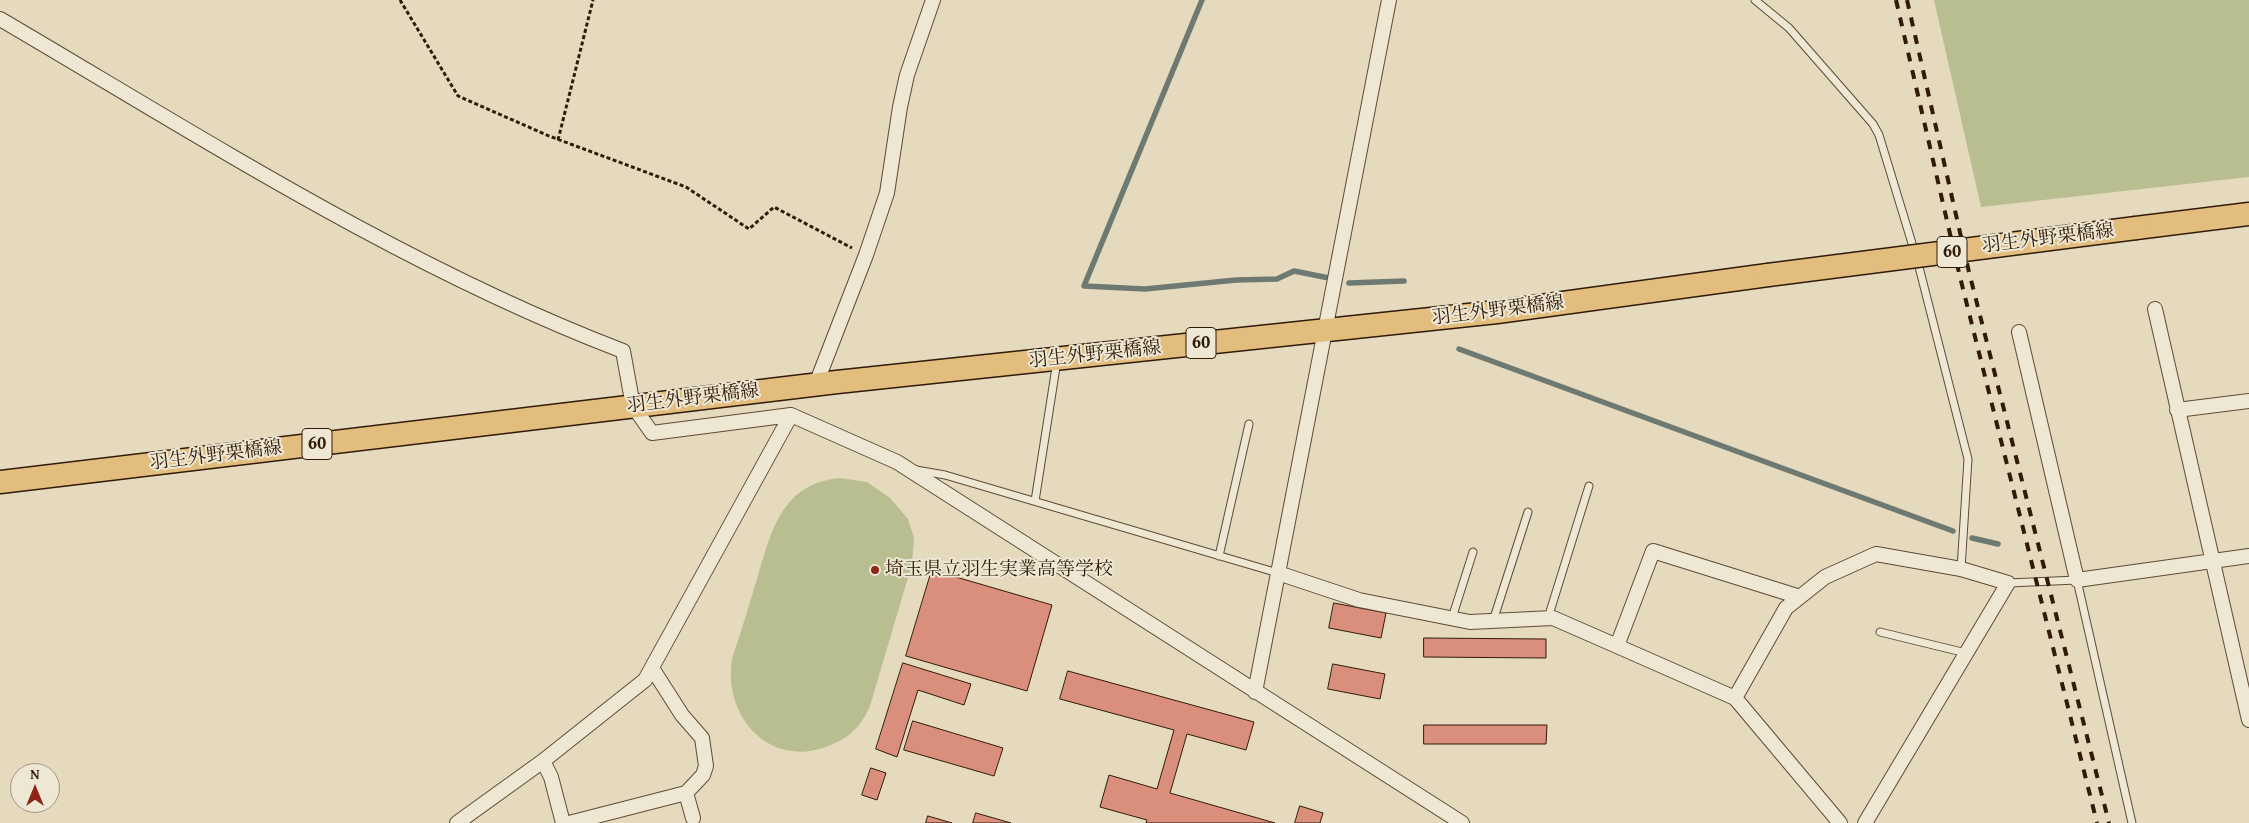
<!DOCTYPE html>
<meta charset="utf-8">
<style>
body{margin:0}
#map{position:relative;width:2249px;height:823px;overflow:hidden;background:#e5dabd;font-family:"Gentium Book Plus",serif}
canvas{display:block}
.north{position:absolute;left:10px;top:763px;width:50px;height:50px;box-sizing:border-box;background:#eee7d4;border:1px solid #a29582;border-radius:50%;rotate:0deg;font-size:14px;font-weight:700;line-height:20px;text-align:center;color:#311b08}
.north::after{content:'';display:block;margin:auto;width:18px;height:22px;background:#8f2418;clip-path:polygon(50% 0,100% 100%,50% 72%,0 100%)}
</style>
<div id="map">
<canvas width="2249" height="823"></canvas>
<div class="north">N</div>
</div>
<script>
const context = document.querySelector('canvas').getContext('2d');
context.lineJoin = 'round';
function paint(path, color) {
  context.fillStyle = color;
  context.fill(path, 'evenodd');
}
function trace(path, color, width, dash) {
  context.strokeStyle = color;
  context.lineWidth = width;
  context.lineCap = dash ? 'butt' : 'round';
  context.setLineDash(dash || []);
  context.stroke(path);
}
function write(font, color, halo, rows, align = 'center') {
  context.font = font + ' "Gentium Book Plus","Noto Serif JP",serif';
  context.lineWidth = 4;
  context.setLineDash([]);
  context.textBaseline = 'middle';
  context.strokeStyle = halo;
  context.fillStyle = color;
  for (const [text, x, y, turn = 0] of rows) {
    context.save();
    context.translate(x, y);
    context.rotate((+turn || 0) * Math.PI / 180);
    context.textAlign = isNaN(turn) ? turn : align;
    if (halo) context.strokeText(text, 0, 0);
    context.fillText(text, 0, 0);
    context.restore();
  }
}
paint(new Path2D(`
 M1934,0H2249V177L1981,207Z
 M840,478L867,482L890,498L908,519L914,538L912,564L870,706C860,729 847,740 823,748C766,766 723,714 732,659C741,632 749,605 757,579C772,530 781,484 840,478Z`), '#b8be8f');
trace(new Path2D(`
 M1202,0L1084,286L1145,289L1236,280L1277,279L1294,271L1329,278
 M1349,283L1404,281
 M1459,349L1953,531
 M1972,538L1998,544`), '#6e7a71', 5.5);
const building = new Path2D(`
 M932,570L1052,605L1027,691L906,656Z
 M1334,603L1386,613L1381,638L1329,628Z
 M1424,638L1546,639V658L1424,657Z
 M903,663L971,684L964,705L918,690L897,757L876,749Z
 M1333,664L1385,674L1380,699L1328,689Z
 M1068,671L1254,722L1246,750L1187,734L1170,793L1275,823H1146L1147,820L1100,807L1109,775L1157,789L1174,730L1060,699Z
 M913,721L1003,748L994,776L904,750Z
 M1424,725H1547L1546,744H1424Z
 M871,768L886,773L877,800L862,795Z
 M1300,806L1323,813L1320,823H1295Z
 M976,813L1011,823H973Z
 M928,816L952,823H926Z`);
paint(building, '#da8e7c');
trace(building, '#311b08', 1);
const service = new Path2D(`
 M1755,0L1789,28L1873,124L1879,135L1918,263L1968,459L1961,569
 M916,470L945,475L1278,573
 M1035,501L1057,361
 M1219,556L1249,424
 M2008,583L2077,580L2132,823
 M1452,618L1473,552
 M1548,618L1589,486
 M1493,621L1528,512
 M1880,632L1966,653`);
const minor = new Path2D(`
 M0,19C203,138 403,267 623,351L633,406L652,433L791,415L897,462L1462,823
 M2155,309L2249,720
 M2019,332L2077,580L2249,556
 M816,384L866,255L887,193L900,107L907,75L933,0
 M2177,410L2249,401
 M1278,573L1359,600L1470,622L1553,618L1617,646L1735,698L1840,823
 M1617,646L1653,551L1800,597
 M652,668L682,715L702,738L706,766L703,775L686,793
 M1255,692L1389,0
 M1735,698L1786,608L1825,577L1876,554L1961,569L2008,583L1865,823
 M543,761L551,777L563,823
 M457,823L543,761L645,680L791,415
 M569,823L686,793L693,818`);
const primary = new Path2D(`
 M2136,228L2249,214
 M0,482L837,382L1497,312L1768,275`);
trace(service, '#5e4b35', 9);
trace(minor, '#5e4b35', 16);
trace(primary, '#311b08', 25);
trace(new Path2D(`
 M400,0L458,96L549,136L686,187L749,229L774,207L852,248
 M558,140L593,0`), '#311b08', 3, [4, 2.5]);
trace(service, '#eee7d4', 7);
trace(minor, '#eee7d4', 14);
trace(primary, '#e2bd7e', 22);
trace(new Path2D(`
 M1896,0L1960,277L2097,823
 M1907,0L1969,272L2109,823`), '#311b08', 4, [9, 9]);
const primaryBridge = new Path2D(`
 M1768,275L2136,228`);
trace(primaryBridge, '#311b08', 25, []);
trace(primaryBridge, '#e2bd7e', 22);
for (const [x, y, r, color] of [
 [875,570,5,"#8f2418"]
]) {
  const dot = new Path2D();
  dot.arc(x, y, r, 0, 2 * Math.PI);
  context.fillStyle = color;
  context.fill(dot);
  trace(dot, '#eee7d4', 2);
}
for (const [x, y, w] of [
 [1952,252,30],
 [1201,343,30],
 [317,444,30]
]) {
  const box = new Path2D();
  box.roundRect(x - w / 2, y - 15.5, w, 31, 4);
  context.fillStyle = '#eee7d4';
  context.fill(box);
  trace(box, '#311b08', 1);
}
write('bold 18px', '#311b08', null, [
 ["60",1952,252],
 ["60",1201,343],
 ["60",317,444]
]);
write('19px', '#311b08', '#eee7d4', [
 ["羽生外野栗橋線",2048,239,-7],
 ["羽生外野栗橋線",1498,311,-7],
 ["羽生外野栗橋線",1095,355,-6],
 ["羽生外野栗橋線",693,399,-7],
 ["羽生外野栗橋線",216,456,-7]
]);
write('19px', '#311b08', '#eee7d4', [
 ["埼玉県立羽生実業高等学校",885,570]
], 'left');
</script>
